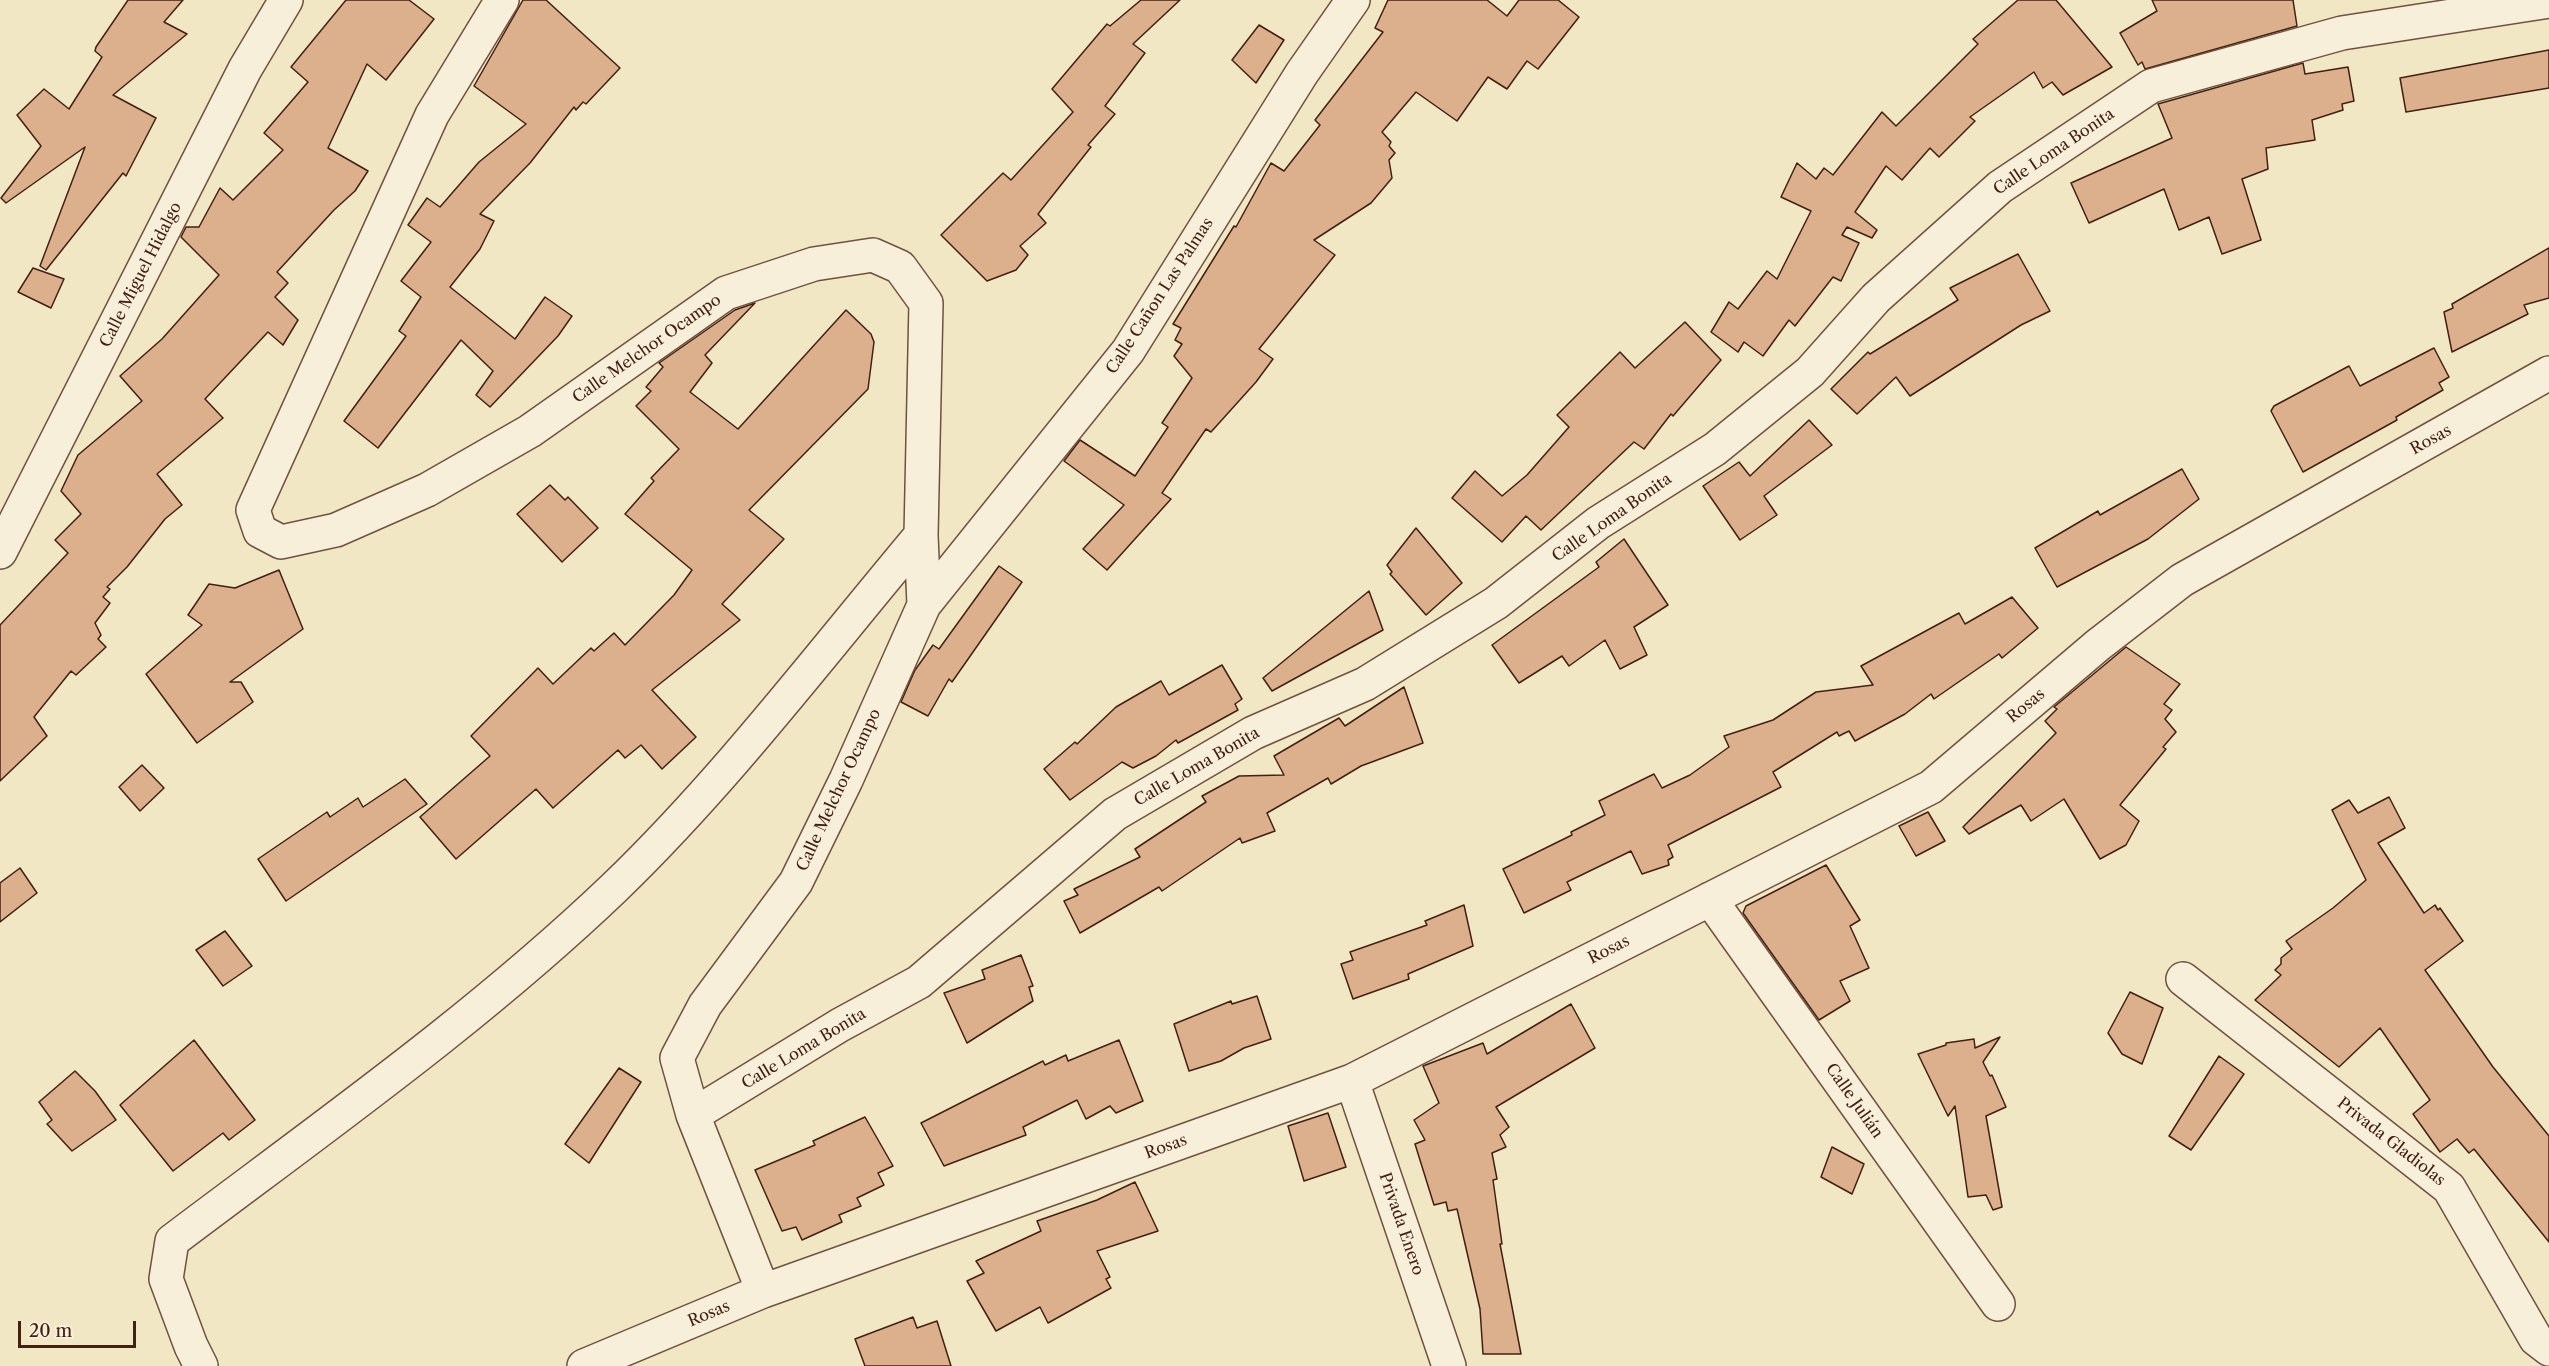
<!DOCTYPE html>
<meta charset="utf-8">
<style>
body{margin:0}
#map{position:relative;width:2549px;height:1366px;overflow:hidden;background:#f2e7c5;font-family:"Libre Caslon Text",serif}
canvas{display:block}
.scale{position:absolute;left:18px;top:1321px;width:118px;height:27px;box-sizing:border-box;border:3px solid #432012;border-top:0;padding-left:8px;font-size:18px;line-height:21px;white-space:nowrap;color:#432012;-webkit-text-stroke:4px #f7efd9;paint-order:stroke}
</style>
<div id="map">
<canvas width="2549" height="1366"></canvas>
<div class="scale">20 m</div>
</div>
<script>
const context = document.querySelector('canvas').getContext('2d');
context.lineJoin = 'round';
function paint(path, color) {
  context.fillStyle = color;
  context.fill(path, 'evenodd');
}
function trace(path, color, width, dash) {
  context.strokeStyle = color;
  context.lineWidth = width;
  context.lineCap = dash ? 'butt' : 'round';
  context.setLineDash(dash || []);
  context.stroke(path);
}
function write(font, color, halo, rows, align = 'center') {
  context.font = font + ' "Libre Caslon Text",serif';
  context.lineWidth = 4.5;
  context.setLineDash([]);
  context.textBaseline = 'middle';
  context.strokeStyle = halo;
  context.fillStyle = color;
  for (const [text, x, y, turn = 0] of rows) {
    context.save();
    context.translate(x, y);
    context.rotate((+turn || 0) * Math.PI / 180);
    context.textAlign = isNaN(turn) ? turn : align;
    if (halo) context.strokeText(text, 0, 0);
    context.fillText(text, 0, 0);
    context.restore();
  }
}
const building = new Path2D(`
 M128,0H183L164,22L187,34L113,95L156,118L126,176L123,173L46,270L40,266L85,147L6,203L1,198L41,146L17,115L44,89L69,109L102,57L95,51L96,47Z
 M346,0H409L434,19L386,80L367,64L328,148L368,171L355,191L334,210L277,272L288,283L275,297L298,320L283,345L268,332L205,399L223,418L157,474L182,505L165,519L127,567L107,587L110,589L103,597L110,603L95,623L101,635L98,639L106,647L76,675L71,671L34,717L47,736L0,781V625L68,553L55,540L81,514L61,491L78,455L142,401L120,376L162,339L219,275L181,237L186,227H199L220,188L233,200L283,150L264,133L308,82L291,67Z
 M523,0H546L620,68L586,104L583,102L576,110L574,107L530,163L480,214L494,221L480,249L450,287L515,339L545,297L572,316L558,336L490,407L476,395L493,371L461,340L378,448L344,421L406,336L399,331L421,297L401,281L431,242L408,225L427,198L440,207L479,162L526,124L474,86Z
 M1141,0H1180L1133,44L1145,53L1105,106L1115,114L1088,145L1091,147L1038,214L1046,223L1020,246L1028,255L1016,270L987,281L941,235L1003,173L1011,180L1073,112L1052,89L1107,24L1110,26Z
 M1388,0H1487L1507,16L1519,0H1558L1579,17L1538,69L1527,61L1507,89L1488,77L1457,121L1416,92L1382,132L1391,142L1389,146L1395,153L1389,160L1392,178L1371,203L1314,240L1335,255L1259,349L1273,359L1256,382L1211,432L1206,429L1162,493L1171,499L1107,570L1083,549L1124,505L1064,461L1080,440L1135,476L1168,427L1162,423L1192,378L1174,356L1182,344L1175,340L1181,328L1173,324L1234,226L1236,227L1271,163L1284,171L1320,125L1315,120L1383,32L1375,28Z
 M2018,0H2056L2112,67L2063,95L2052,82L2043,88L2034,72L1970,117L1975,121L1939,157L1930,148L1902,180L1886,166L1855,212L1877,230L1872,238L1847,227L1842,235L1859,243L1841,281L1833,277L1795,326L1789,320L1763,356L1744,342L1738,352L1711,332L1729,302L1738,309L1767,271L1777,279L1811,211L1781,197L1797,163L1816,179L1824,168L1833,175L1882,112L1896,126L1978,44L1973,39Z
 M2152,0H2293L2297,26L2145,69L2142,62L2138,65L2120,33L2157,11Z
 M1259,25L1284,40L1256,83L1232,60Z
 M2549,50V88L2406,112L2400,78Z
 M2303,63L2305,74L2348,67L2354,101L2342,104L2343,110L2312,120L2315,140L2266,148L2268,169L2242,179L2261,240L2222,254L2209,217L2179,230L2164,189L2089,223L2071,183L2172,138L2158,104Z
 M2549,248V298L2524,305L2528,314L2452,352L2444,312L2453,308L2452,304Z
 M2018,254L2050,311L2021,325L1910,396L1896,377L1857,414L1831,389L1868,352L1870,354L1958,300L1950,288Z
 M33,268L64,279L51,308L18,292Z
 M755,303L705,355L712,363L690,392L738,429L846,310L871,334L874,342L868,389L749,510L784,539L722,604L740,620L652,690L696,737L662,769L641,745L625,758L618,750L553,808L536,789L456,859L420,817L490,756L471,736L538,668L553,684L591,648L594,651L614,633L625,645L674,595L692,570L625,514L654,481L651,478L679,449L636,406L651,391L646,387L663,367L659,363L735,310Z
 M1685,322L1721,360L1673,416L1671,414L1644,449L1634,442L1541,530L1526,516L1502,542L1452,498L1475,471L1502,496L1527,475L1569,427L1557,415L1620,352L1635,368Z
 M2434,348L2449,377L2439,383L2443,390L2396,417L2397,420L2303,472L2271,411L2274,406L2349,366L2360,386Z
 M1809,420L1832,445L1764,496L1777,515L1740,540L1703,486L1739,462L1750,476Z
 M2182,469L2199,499L2148,539L2057,587L2035,548L2098,511L2100,515Z
 M550,485L565,500L568,497L598,528L562,562L517,514Z
 M1416,528L1462,583L1426,615L1390,574L1392,572L1387,565Z
 M1624,539L1668,605L1634,627L1647,655L1620,669L1605,640L1569,666L1562,656L1519,683L1492,645L1599,567L1596,562Z
 M999,566L1022,582L952,682L949,679L928,716L901,702L915,670L933,645L939,649Z
 M279,570L303,629L230,682H241L253,702L197,743L146,674L202,625L188,615L209,584L235,588Z
 M1369,591L1383,630L1272,691L1263,678Z
 M2012,597L2038,628L2002,658L1999,654L1934,699L1931,694L1905,714L1855,741L1849,731L1839,736L1837,732L1773,772L1781,787L1668,845L1673,857L1668,860L1669,865L1642,874L1631,851L1567,882L1571,890L1524,913L1503,869L1572,835L1571,832L1605,815L1599,801L1654,774L1662,788L1690,775L1729,747L1724,736L1773,720L1816,692L1873,685L1861,666L1959,613L1965,624Z
 M2126,647L2180,684L2164,704L2172,710L2165,719L2176,732L2163,747L2166,749L2120,805L2139,821L2126,845L2100,859L2064,799L2031,821L2021,805L1969,834L1963,827L2056,733L2045,721L2057,709L2054,707Z
 M1222,665L1242,699L1235,704L1238,710L1178,743L1176,740L1156,756L1133,768L1122,762L1070,800L1044,769L1075,742L1077,744L1116,707L1161,681L1169,695Z
 M1404,687L1423,743L1361,766L1331,784L1328,778L1267,813L1275,831L1242,843L1240,838L1162,891L1159,887L1080,933L1064,901L1078,895L1074,889L1140,857L1135,849L1206,802L1202,796L1239,776L1284,775L1274,756L1339,718L1345,726Z
 M142,765L164,788L140,811L119,787Z
 M405,779L427,804L286,901L258,859L327,812L330,817L358,798L363,807Z
 M2389,797L2405,828L2378,843L2424,913L2435,905L2438,910L2440,908L2463,941L2425,970L2493,1067L2549,1136V1242L2474,1149L2469,1153L2457,1139L2440,1152L2413,1114L2430,1100L2380,1028L2339,1067L2255,1000L2281,975L2275,970L2281,964V958L2292,949L2286,941L2333,908L2366,880L2332,810L2349,800L2358,813Z
 M1928,812L1945,841L1916,856L1899,826Z
 M1826,865L1860,920L1850,926L1869,968L1840,981L1850,1001L1819,1020L1743,913L1746,906Z
 M20,868L37,893L0,922V883Z
 M1464,905L1473,946L1408,974L1409,979L1353,999L1341,964L1353,960L1350,952L1427,925L1425,921Z
 M225,931L252,966L223,986L196,950Z
 M1021,955L1033,986L1029,987L1033,1001L967,1043L944,993L985,979L982,970Z
 M2130,992L2163,1008L2142,1064L2122,1054L2108,1033Z
 M1257,996L1271,1039L1244,1048L1221,1061L1189,1071L1174,1024L1231,1001L1232,1004Z
 M1571,1004L1595,1048L1496,1107L1509,1127L1500,1135L1506,1147L1492,1153L1497,1179L1493,1180L1502,1244H1500L1521,1354H1483L1480,1309L1457,1209L1448,1211L1446,1202L1434,1205L1415,1144L1425,1140L1414,1120L1439,1103L1423,1066L1483,1043L1487,1054Z
 M2000,1037L1983,1062L1990,1076L1992,1075L2006,1107L1986,1116L2002,1207L1993,1210L1986,1195L1968,1197L1955,1106L1948,1116L1918,1054L1946,1045V1043L1974,1039L1975,1048Z
 M194,1040L255,1120L229,1140L223,1133L173,1171L120,1105Z
 M1119,1040L1143,1101L1116,1113L1110,1106L1086,1119L1077,1100L1023,1127L1026,1135L944,1166L921,1123L1043,1061L1045,1065L1066,1055L1068,1061Z
 M2219,1056L2244,1074L2191,1150L2169,1136Z
 M619,1068L641,1082L589,1163L565,1144Z
 M75,1071L95,1091L116,1120L72,1151L47,1124L52,1120L39,1102Z
 M1328,1113L1346,1167L1304,1181L1288,1126Z
 M865,1117L893,1166L878,1173L884,1185L857,1198L861,1206L839,1215L842,1222L802,1240L796,1227L782,1231L755,1170L815,1145L813,1141Z
 M1832,1147L1864,1164L1852,1194L1821,1177Z
 M1135,1182L1158,1231L1097,1251L1110,1277L1106,1279L1111,1288L1048,1323L1040,1307L996,1331L967,1281L984,1273L976,1261L1041,1231L1037,1221L1097,1200Z
 M913,1317L917,1328L937,1321L951,1366H865L855,1339Z`);
paint(building, '#dcaf8d');
trace(building, '#432012', 1.5);
const minor = new Path2D(`
 M502,0L432,115L253,510L260,531L281,542L336,530L427,490L530,431L726,293L814,264L873,255L900,267L926,303L921,535L924,605L846,780L796,882L705,1005L677,1058L693,1115L763,1291
 M0,552L245,69L286,0
 M924,605L1128,351L1302,73L1353,0
 M1710,899L1998,1304
 M2183,979L2449,1188L2536,1339L2549,1349
 M1352,1081L1449,1366
 M693,1115L840,1025L919,982L1115,814L1253,733L1365,684L1496,603L1598,523L1715,449L1810,372L1876,298L2000,187L2151,86L2342,33L2549,1
 M201,1366L191,1346L166,1279L172,1241C323,1127 478,1018 614,888C726,780 821,654 921,535
 M584,1366L763,1291L1352,1081L1931,787L2098,645L2182,580L2549,373`);
trace(minor, '#6f523f', 36);
trace(minor, '#f7efd9', 33);
write('16px', '#432012', '#f7efd9', [
 ["Calle Loma Bonita",2054,152,-34],
 ["Calle Miguel Hidalgo",141,275,-63],
 ["Calle Cañon Las Palmas",1160,296,-57],
 ["Calle Melchor Ocampo",647,349,-35],
 ["Rosas",2431,440,-29],
 ["Calle Loma Bonita",1612,518,-35],
 ["Rosas",2026,706,-40],
 ["Calle Loma Bonita",1197,767,-30],
 ["Calle Melchor Ocampo",839,790,-65],
 ["Rosas",1609,950,-27],
 ["Calle Loma Bonita",804,1049,-31],
 ["Calle Julián",1854,1101,55],
 ["Privada Gladiolas",2391,1142,38],
 ["Rosas",1166,1147,-20],
 ["Privada Enero",1401,1224,71],
 ["Rosas",709,1314,-23]
]);
</script>
